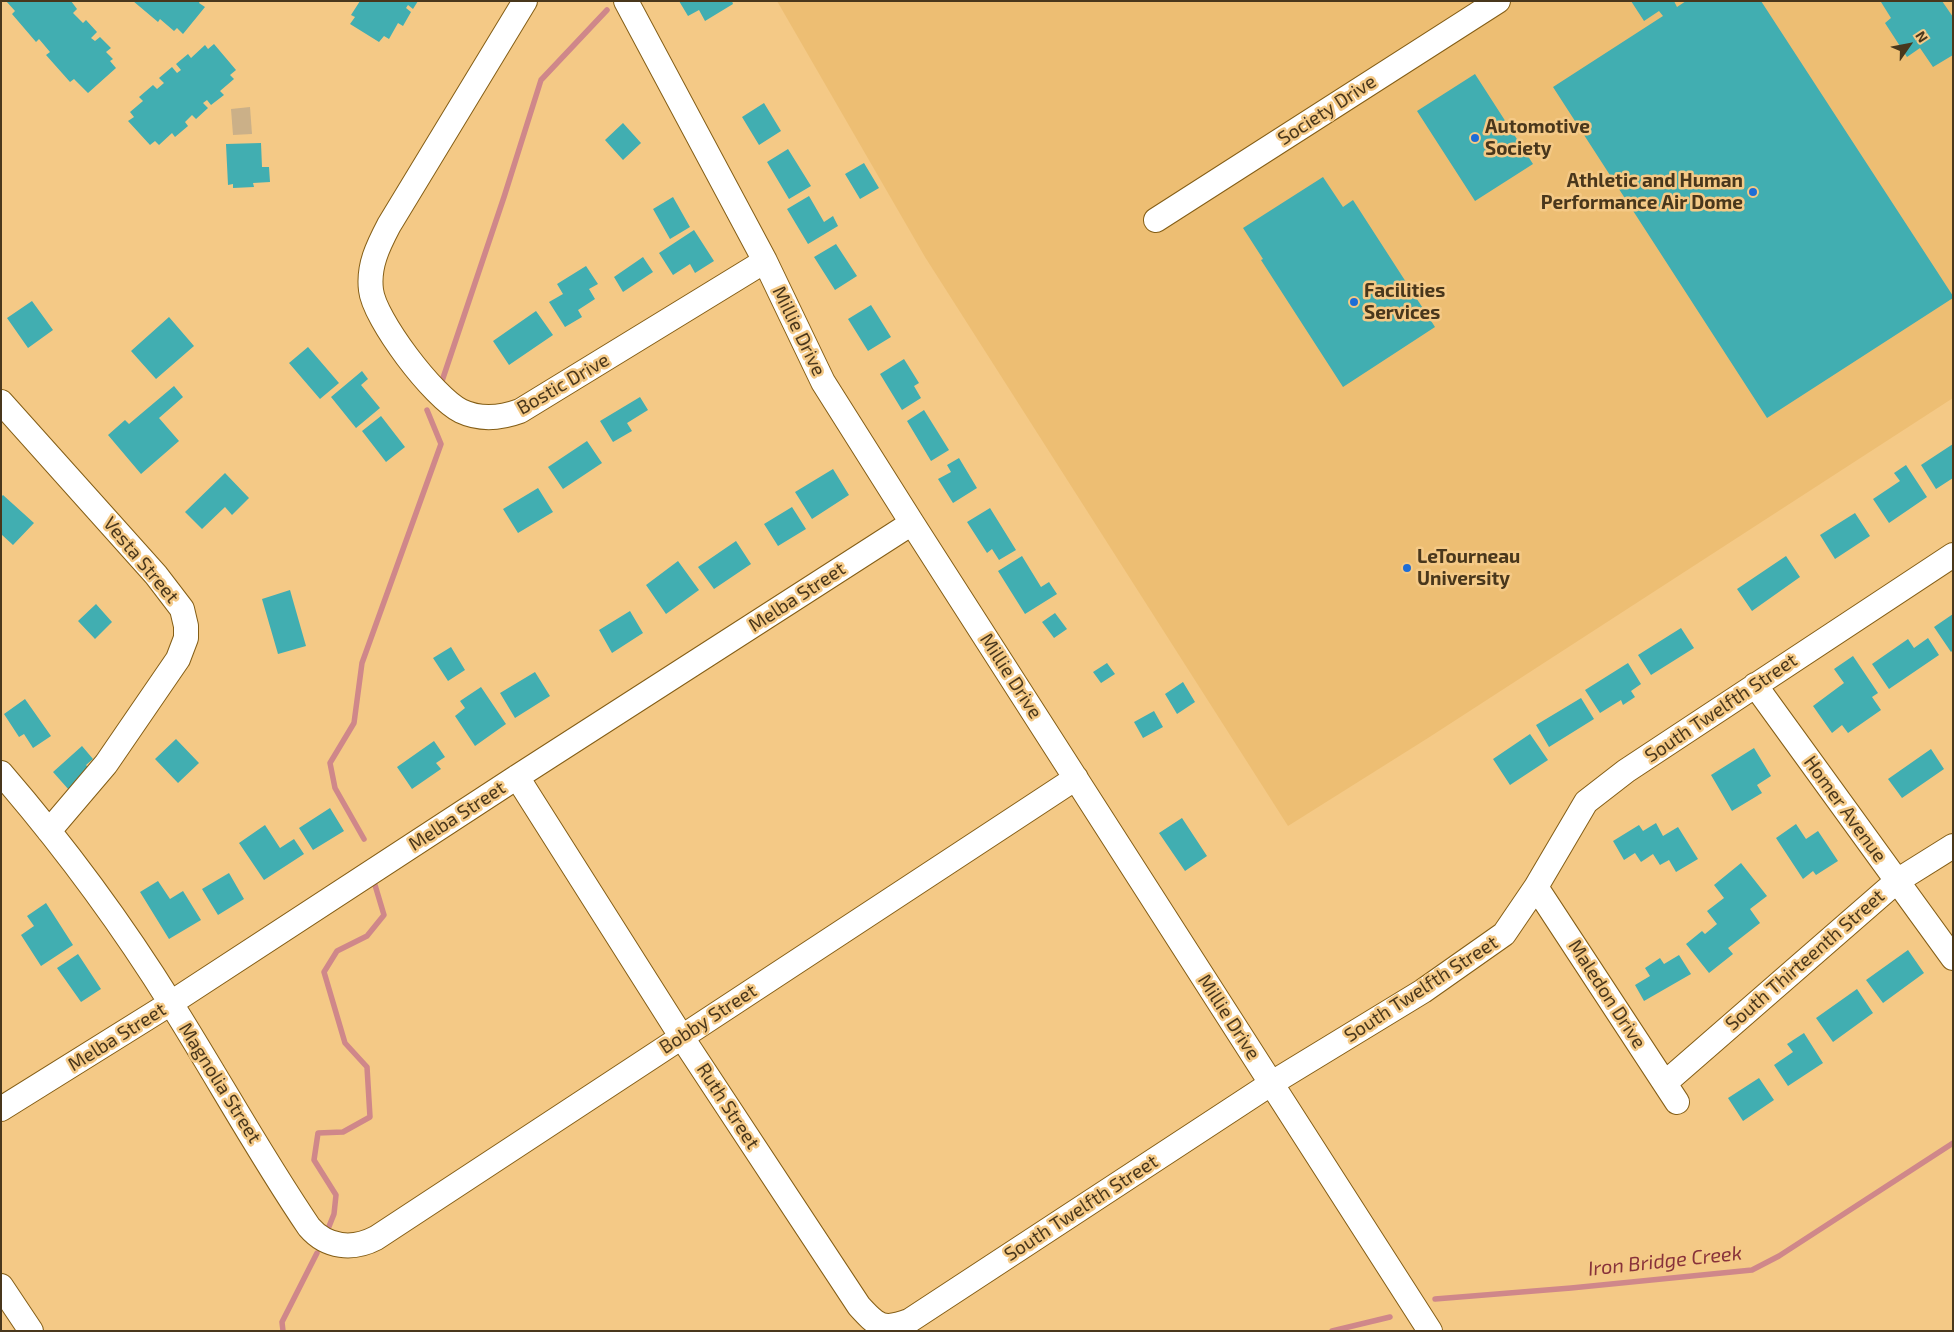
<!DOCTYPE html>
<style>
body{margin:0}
#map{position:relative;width:1954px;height:1332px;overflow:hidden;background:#f4c986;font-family:"Exo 2",sans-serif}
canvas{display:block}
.frame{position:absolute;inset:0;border:2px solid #49371c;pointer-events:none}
.north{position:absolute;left:1884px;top:20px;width:50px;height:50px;-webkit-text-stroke:4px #f4c986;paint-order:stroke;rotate:57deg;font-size:14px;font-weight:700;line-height:20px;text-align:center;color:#49371c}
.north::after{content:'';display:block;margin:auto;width:18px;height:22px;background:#49371c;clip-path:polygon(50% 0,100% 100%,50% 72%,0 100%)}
</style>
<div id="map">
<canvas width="1954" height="1332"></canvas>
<div class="frame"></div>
<div class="north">N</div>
</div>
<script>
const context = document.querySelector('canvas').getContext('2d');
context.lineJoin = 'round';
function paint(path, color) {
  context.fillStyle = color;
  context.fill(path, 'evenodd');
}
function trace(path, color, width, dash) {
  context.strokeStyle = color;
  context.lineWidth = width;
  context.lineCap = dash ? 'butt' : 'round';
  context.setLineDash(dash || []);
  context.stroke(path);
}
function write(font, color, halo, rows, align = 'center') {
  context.font = font + ' "Exo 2",sans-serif';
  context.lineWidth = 5;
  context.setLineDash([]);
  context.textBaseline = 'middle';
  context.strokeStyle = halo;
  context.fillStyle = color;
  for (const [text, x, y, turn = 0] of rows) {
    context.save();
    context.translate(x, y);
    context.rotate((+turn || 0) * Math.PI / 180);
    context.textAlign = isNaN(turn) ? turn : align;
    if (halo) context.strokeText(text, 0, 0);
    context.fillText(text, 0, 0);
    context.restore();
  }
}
paint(new Path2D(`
 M777,1H1953V398L1428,738L1288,826L925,257Z`), '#edbe73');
paint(new Path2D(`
 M250,107L252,134L233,135L231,109Z`), '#cbb088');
trace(new Path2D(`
 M442,381L504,197L541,80L607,10
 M364,839L335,788L330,763L354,723L362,663L441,444L427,410
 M328,1229L334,1214L336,1195L314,1160L318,1133L343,1132L370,1117L367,1067L345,1043L324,972L337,951L367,936L384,915L375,885
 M1435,1299L1571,1288L1752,1270L1779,1256L1953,1143
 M283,1331L282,1322L317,1253
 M1332,1331L1390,1317`), '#cf878a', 5.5);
paint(new Path2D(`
 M6,1H71L77,9L73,13L83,23L86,20L97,32L91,38L95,41L100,37L111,48L106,52L113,59L110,61L116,68L88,93L74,79L70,82L46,55L50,52L39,39L36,42L12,14L15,11Z
 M133,1H200L199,3L205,7L183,34L177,28L174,31L160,19L158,22Z
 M360,1H418L413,9L408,5L406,8L411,12L403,26L398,23L389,39L384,36L379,42L350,24L355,17L351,15Z
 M679,1H732L733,4L705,21L699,10L688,16Z
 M1631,1H1674L1677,7L1686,1H1761L1953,296V298L1767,418L1553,87L1663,16L1659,11L1644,21Z
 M1883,1H1942L1953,17V55L1933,67L1920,48L1907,57L1885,23L1891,18L1881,2Z
 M214,44L236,70L230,75L234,79L220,91L224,95L211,105L207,100L203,103L208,108L196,119L192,115L185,122L188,126L175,137L172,133L159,145L155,141L150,145L128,121L134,117L130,112L143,101L139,97L153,85L157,89L164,83L159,78L172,67L177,73L181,70L176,64L188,54L191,58L205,45L208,49Z
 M1475,74L1533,164L1475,201L1417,111Z
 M764,103L781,131L759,145L742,117Z
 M623,123L641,143L623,160L605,140Z
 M261,143L262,167H269L270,182L253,183L254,187L233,188V184L228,185L226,144Z
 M788,149L811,186L789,199L767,162Z
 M864,163L879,188L860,199L845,174Z
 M1323,177L1343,207L1353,200L1435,327L1343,387L1261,260L1263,259L1243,228Z
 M809,196L824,222L833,216L838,226L808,244L787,209Z
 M673,197L690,227L670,239L653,209Z
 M694,230L714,261L695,273L690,264L673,275L659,253Z
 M836,244L857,276L835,290L814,257Z
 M643,257L653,272L623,292L614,277Z
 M586,266L598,284L589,289L595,299L578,310L582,317L565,327L549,302L563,294L557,284Z
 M32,301L53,330L28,348L7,318Z
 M871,305L891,337L868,351L848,319Z
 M536,311L553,335L509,365L493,341Z
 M169,317L194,346L156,379L131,351Z
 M308,347L339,383L320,399L289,363Z
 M904,359L919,383L914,386L921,398L902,410L880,374Z
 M362,371L368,379L361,385L380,408L356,428L331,397Z
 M174,386L183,397L159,418L179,441L141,474L108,435L125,420L129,424Z
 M640,397L648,410L627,423L632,431L613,442L600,421Z
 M924,410L949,450L931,461L907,421Z
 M381,416L405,447L386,462L362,431Z
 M587,441L602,463L563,489L548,467Z
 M1953,444V478L1936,489L1921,465Z
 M959,458L977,488L953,503L938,479L951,472L947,465Z
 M1906,465L1927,497L1889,523L1873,499L1900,481L1894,473Z
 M833,469L849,495L812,519L795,492Z
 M225,473L249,498L232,515L225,507L202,529L185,512Z
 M538,488L553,512L518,533L503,509Z
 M3,495L34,523L13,545L1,534V497Z
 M792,507L806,529L778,546L764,524Z
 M990,508L1016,550L999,560L992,549L987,553L967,522Z
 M1855,513L1870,536L1835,559L1820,535Z
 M736,541L751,564L714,589L698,567Z
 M1022,556L1041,587L1049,582L1057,594L1025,614L998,571Z
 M1786,556L1800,577L1752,611L1737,589Z
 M678,561L699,590L666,614L646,585Z
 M290,590L306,646L278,654L262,599Z
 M96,604L112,622L95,639L78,621Z
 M630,611L643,633L612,653L599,630Z
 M1055,613L1067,629L1054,638L1042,622Z
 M1953,614V650L1951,652L1934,627Z
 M1681,628L1694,648L1651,675L1638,655Z
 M1928,638L1939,655L1889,689L1872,664L1908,639L1914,648Z
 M451,647L465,670L448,681L433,658Z
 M1853,656L1878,693L1872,697L1881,710L1848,733L1842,725L1832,733L1813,706L1844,683L1834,669Z
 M1107,663L1115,674L1101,683L1093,672Z
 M1628,663L1641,684L1631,691L1635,697L1623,705L1621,700L1600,713L1585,690Z
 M535,672L550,696L515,718L500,693Z
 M1183,682L1195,702L1177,714L1165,694Z
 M481,687L506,724L475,746L455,716L465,708L460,701Z
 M1581,698L1594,719L1549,747L1536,725Z
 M25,699L51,736L33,748L24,734L19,737L4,714Z
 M1154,711L1163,727L1143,738L1134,722Z
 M1530,734L1548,760L1510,785L1493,759Z
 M176,739L199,763L178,783L155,759Z
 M434,741L445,757L436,763L441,769L412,789L397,767Z
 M82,746L93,759L86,765L91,771L69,790L53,772Z
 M1754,748L1771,776L1757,785L1762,793L1732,811L1711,775Z
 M1931,749L1944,769L1902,798L1888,779Z
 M330,808L344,831L313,850L299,828Z
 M1182,818L1207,856L1185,871L1159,833Z
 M1656,823L1663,836L1678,827L1698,859L1676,872L1669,860L1660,865L1653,854L1641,862L1635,853L1624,860L1613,841L1639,825L1643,831Z
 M1796,824L1806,839L1818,831L1838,861L1816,875L1813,871L1803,879L1776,838Z
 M265,825L280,848L294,839L304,854L264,880L239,843Z
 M1741,863L1767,896L1750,909L1760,923L1728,948L1733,954L1709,973L1686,944L1702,931L1705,934L1717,924L1707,911L1724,898L1714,885Z
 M229,873L244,899L218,915L202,889Z
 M158,881L170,899L183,891L201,920L169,939L140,892Z
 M46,903L73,945L41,966L21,935L34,926L27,916Z
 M1908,950L1924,973L1883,1003L1866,980Z
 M78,954L101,989L81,1002L57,968Z
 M1679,955L1691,974L1644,1001L1635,985L1650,976L1645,968L1660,958L1664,964Z
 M1857,989L1873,1013L1833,1042L1816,1018Z
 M1804,1033L1823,1063L1788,1086L1774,1065L1793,1052L1787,1044Z
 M1759,1078L1774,1100L1743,1121L1728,1098Z`), '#41aeb1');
const minor = new Path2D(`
 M525,1L389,225C378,246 368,266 371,290C374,319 434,398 461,411C480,420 501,418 520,411L765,261
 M626,1L765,261L823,382L912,523L1430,1331
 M1156,220L1498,1
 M1,402L156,575L182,609L186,626V638L178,659L106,764L49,831
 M1755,685L1953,958
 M1,773C64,846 121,923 172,1005C218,1078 260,1155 309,1227C327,1248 353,1250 376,1238L1076,778
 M517,777L681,1036L859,1306C877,1326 883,1331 909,1321L1272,1083L1423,991L1504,934L1536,887L1586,802L1626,771L1953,555
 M1536,887L1677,1102
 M1665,1083L1897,881L1953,846
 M1,1109L171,1003L517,777L912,523
 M1,1286L31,1331`);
trace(minor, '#845e16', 26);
trace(minor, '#fff', 24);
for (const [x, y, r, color] of [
 [1475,138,5,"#1d6dd7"],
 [1753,192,5,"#1d6dd7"],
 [1354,302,5,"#1d6dd7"],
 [1407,568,5,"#1d6dd7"]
]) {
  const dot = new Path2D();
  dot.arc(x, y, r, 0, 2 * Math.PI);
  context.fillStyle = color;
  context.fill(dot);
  trace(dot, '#f4c986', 2);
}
write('19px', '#49371c', '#f4c986', [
 ["Society Drive",1327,110,-33],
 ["Millie Drive",799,331,64],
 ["Bostic Drive",563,384,-30],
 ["Vesta Street",141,560,50],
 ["Melba Street",797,597,-33],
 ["Millie Drive",1011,676,57],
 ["South Twelfth Street",1721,708,-34],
 ["Homer Avenue",1845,809,54],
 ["Melba Street",457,816,-33],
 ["South Thirteenth Street",1805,960,-41],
 ["South Twelfth Street",1421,989,-33],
 ["Maledon Drive",1607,994,57],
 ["Millie Drive",1229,1017,57],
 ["Bobby Street",708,1019,-33],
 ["Melba Street",117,1037,-32],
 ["Magnolia Street",220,1083,58],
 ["Ruth Street",728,1106,57],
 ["South Twelfth Street",1081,1208,-33]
]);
write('bold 19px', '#49371c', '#f4c986', [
 ["Automotive",1485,127],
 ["Society",1485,149],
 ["Athletic and Human",1743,181,"right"],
 ["Performance Air Dome",1743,203,"right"],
 ["Facilities",1364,291],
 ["Services",1364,313],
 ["LeTourneau",1417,557],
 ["University",1417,579]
], 'left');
write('italic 20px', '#88323a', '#f4c986', [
 ["Iron Bridge Creek",1665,1261,-6]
]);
</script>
